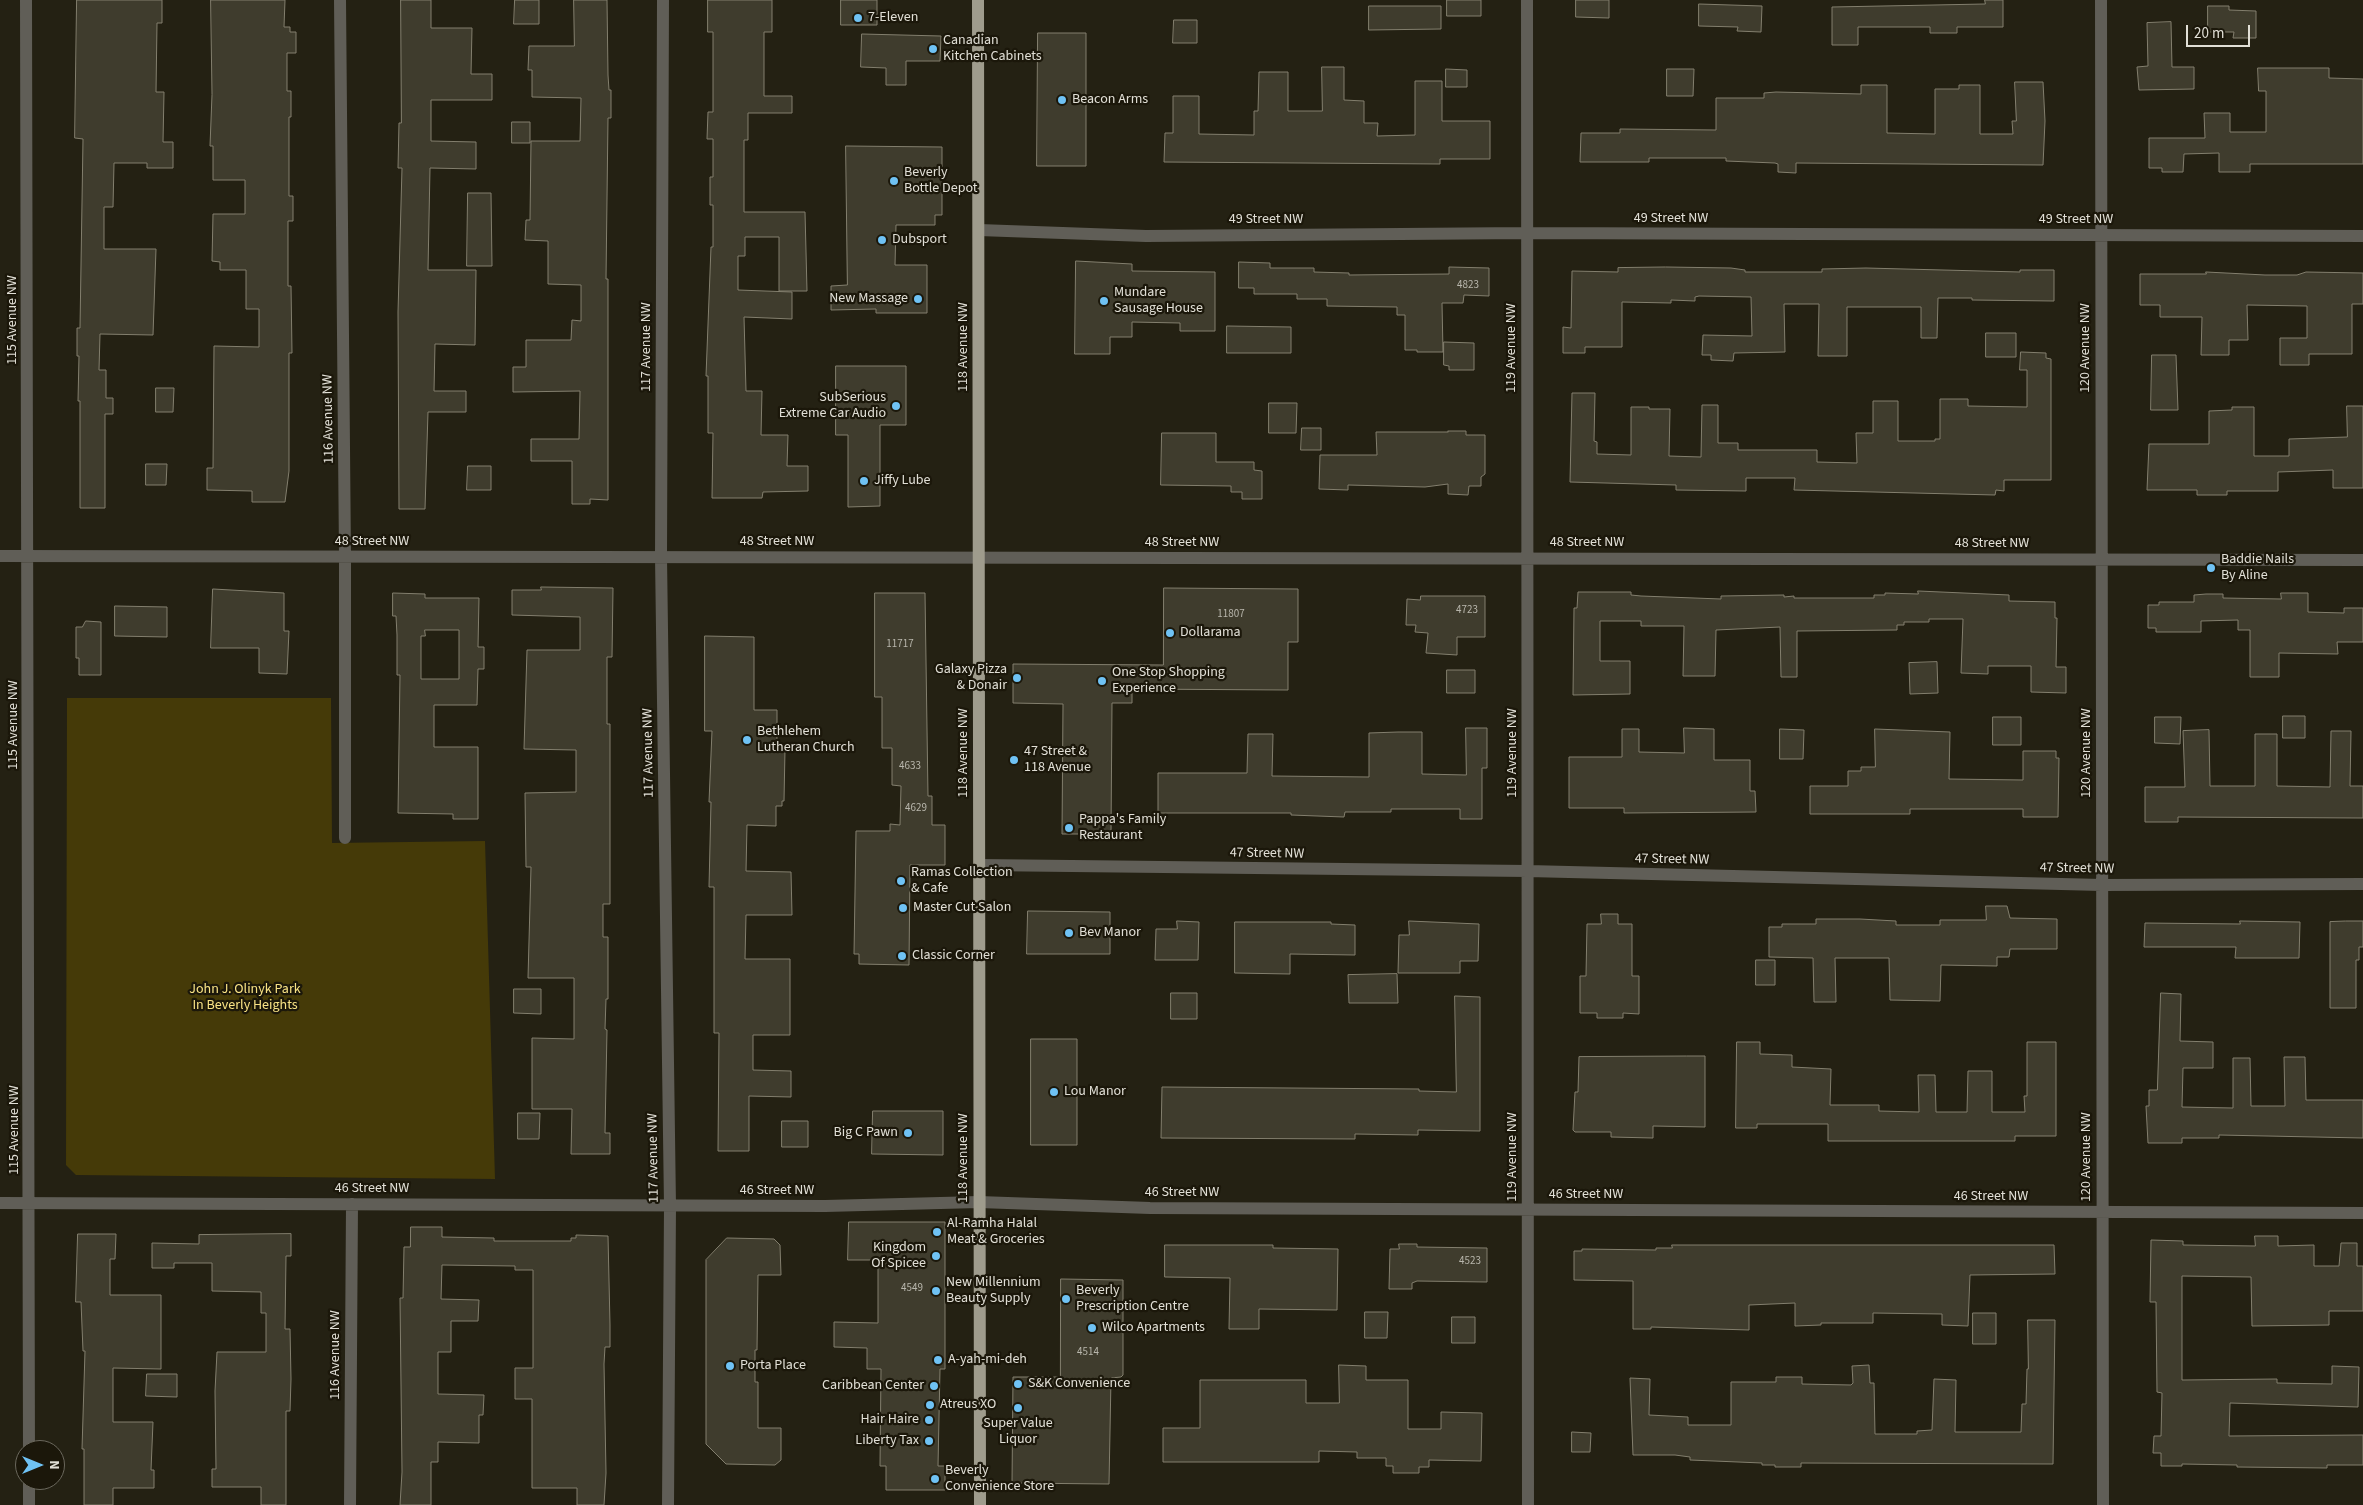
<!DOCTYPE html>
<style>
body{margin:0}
#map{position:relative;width:2363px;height:1505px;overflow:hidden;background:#242113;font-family:"Source Sans 3",sans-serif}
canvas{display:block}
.north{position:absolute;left:15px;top:1440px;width:50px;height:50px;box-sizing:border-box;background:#1b170a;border:1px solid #6a675c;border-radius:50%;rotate:90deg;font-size:14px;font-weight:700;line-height:20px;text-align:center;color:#e1dfd6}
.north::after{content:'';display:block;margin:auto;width:18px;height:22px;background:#6fc2f4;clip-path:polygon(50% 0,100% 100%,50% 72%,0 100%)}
.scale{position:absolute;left:2186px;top:25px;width:64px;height:22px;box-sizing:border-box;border:2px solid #e1dfd6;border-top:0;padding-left:6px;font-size:15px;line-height:18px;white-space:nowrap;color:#e1dfd6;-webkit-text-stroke:4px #1b170a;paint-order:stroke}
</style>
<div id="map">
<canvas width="2363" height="1505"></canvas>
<div class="north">N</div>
<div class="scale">20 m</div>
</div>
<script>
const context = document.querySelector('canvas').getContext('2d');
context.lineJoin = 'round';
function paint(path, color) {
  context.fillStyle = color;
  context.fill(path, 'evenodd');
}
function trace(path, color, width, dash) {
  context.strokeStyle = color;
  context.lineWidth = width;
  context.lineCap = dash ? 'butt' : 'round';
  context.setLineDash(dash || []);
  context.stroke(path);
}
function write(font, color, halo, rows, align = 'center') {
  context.font = font + ' "Source Sans 3",sans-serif';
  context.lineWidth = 4.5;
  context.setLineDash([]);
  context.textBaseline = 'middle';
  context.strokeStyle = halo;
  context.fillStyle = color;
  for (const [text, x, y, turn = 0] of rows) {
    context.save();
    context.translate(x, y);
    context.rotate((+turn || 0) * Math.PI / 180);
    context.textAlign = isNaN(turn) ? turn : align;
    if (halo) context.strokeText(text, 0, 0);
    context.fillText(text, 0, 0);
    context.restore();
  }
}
paint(new Path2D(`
 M67,698H331L332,843L485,841L495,1179L76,1175L66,1165Z`), '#453a08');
const building = new Path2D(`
 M77,0H162V23H157L156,92H164L163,142H173V168H147V163H114L113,207H104V249H156L153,335L100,334L99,370H106V398H113V414H105V508H80V401H78L79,356H77V328H80L83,139L75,138Z
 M211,0H285L284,27H290V32H296V53H287V91H291V117H289V196H293V221H288V286H291L292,353H289V471L285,502H252V491L207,490V468H213L214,346L259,347V309H246V270H220V262L212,261L213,214H245V180H213V146H210L212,95Z
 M401,0H431V28H472L471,74H492V100H431V141L476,142V169L430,168L428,270H476L475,345L435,344L434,391H466V412H428L425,509H399L398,312L402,168H398L399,123H401Z
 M515,0H539V24H514Z
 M574,0H607L608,75L609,90H611V118H608L606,279H608V500L590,499V504H572V461H531V439H579L580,391L513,392V367H526V340H571L572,320L581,321V285L548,284V241L525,240L526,220H530L531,141H580L581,98L532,97V70H528L529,46H574Z
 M708,0H772V32H764V96H792V113H748V140H744V212H805L807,291H779V237H745V256H738V290L792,292V319L744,317L746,391H762L761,435H788L787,466H808V491L763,492L762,498H712L713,433H708V376H706L711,247H713V205H710V177H713V139H707L708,112H713V32H708Z
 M841,0H877V25H841Z
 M1447,0H1481V16H1447Z
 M1576,0H1609V18L1576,17Z
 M1985,0H2003V27H1957V33H1930V27H1858V45H1832V7L1985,4Z
 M1699,4L1762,6L1761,32L1737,31L1738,27L1699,26Z
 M1369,6H1441V29L1369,30Z
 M2208,6H2229V10L2256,11V38H2233L2234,32H2208Z
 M1174,20H1197V43H1173Z
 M2171,22L2172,67H2194V89L2139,90L2137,67L2148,66L2147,23Z
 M1038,33H1086V166H1037Z
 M862,34L941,36L940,61H906V85H886V68L861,67Z
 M1322,67H1344V100L1364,101V123H1378L1377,136L1415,135V81H1442V121H1490V159H1440V164L1164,162L1165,133H1173V96H1199V134L1254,135V111H1258L1259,72H1288V111H1322Z
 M2258,68H2329V78L2363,79V164H2250V172H2219V153L2184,154L2183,172H2162V168H2149V138H2205L2204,113H2230V132H2266V91H2259Z
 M1446,69L1467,70V87H1446Z
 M1667,69H1694L1693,96H1667Z
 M2015,82H2043L2045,121L2043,165L1796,163V173L1778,172V164L1775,163L1726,161V158H1649V162H1580L1581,133H1620V129L1716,130V98H1764V93L1776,92L1861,94V85H1887V133L1935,134V89H1959V85H1980V134H2013L2012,121H2016Z
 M512,122H530V143H512Z
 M846,146L942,147V215H935V225H896L895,265H927V313H876V309L831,310V286L847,285Z
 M468,193H491L492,266H467Z
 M1076,261L1132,264V271L1215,272V331H1180V323L1132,322V337H1110V354H1075Z
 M1239,262L1270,263V268H1314V272L1349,273V275L1449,274V267L1489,268V296L1464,295L1463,303H1442L1443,352H1417V350H1405V315H1397V307L1327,306V299H1297V294H1254V288H1239Z
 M1666,267L1731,268L1745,270V272H1822V269L1866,268L2020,272V270H2054V301L1972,300V298H1938L1937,338H1921V307H1847V356H1818L1819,304H1784L1785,352L1734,353L1733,361L1711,360V355H1702L1703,335L1752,336L1751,297L1699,296L1695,297V301L1671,300V303L1622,302V347H1585V353H1563V327L1571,328L1572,271L1618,272V268Z
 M2206,272L2265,275H2297L2306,272L2363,273V304H2352V354H2309V365H2280V338H2307V306L2247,305L2248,340H2229V355H2201L2202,317H2160V305H2140V274H2206Z
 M1227,326L1291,327V353H1227Z
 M1986,333H2016V357H1986Z
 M1444,342L1474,343V370H1449V366L1444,365Z
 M2021,352L2046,353V358L2051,359V480H2004V491L1996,490L1995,495L1794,490L1795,478H1746V491L1676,490V485L1570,482L1572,393H1595L1594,441L1597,442V454L1631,455V407H1649V409H1670L1669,456L1701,457L1702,405H1718V443H1738V450H1817V462L1857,463L1856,433H1873V401H1898V441H1935V439H1940V399H1968V406L2027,407V370H2020Z
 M2152,355H2176L2178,410H2151Z
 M836,366H906V425H880V506L848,507V435H836Z
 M156,388H174L173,412H156Z
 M1269,403H1297L1296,433H1269Z
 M2347,406H2363V488H2333V470L2278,472V491H2227V495H2197V490H2147L2149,444H2209V411L2232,410V407H2254V456H2289V439L2347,437Z
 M1302,428H1321V450H1301Z
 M1448,431H1466V435H1485V474L1481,477V486H1469L1468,495L1448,494V484L1425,487L1348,485V490L1319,489L1320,455H1377L1376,432H1448Z
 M1162,433H1216V462H1254V470L1262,471V499H1242V492H1231V486L1161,485Z
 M146,464H167L166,485H146Z
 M468,466H491V490H467Z
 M541,587L613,588L612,657H607V724H610V904H603V937H608V999H606L605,1029L607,1030L605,1133H610V1154H571L572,1109H532V1038L574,1039V978H528L531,867H526L525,793L576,792V750L524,749L527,650H580V617L512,615V590H541Z
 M1164,588L1298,589V642H1288V690L1132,689V703H1112L1111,834H1062L1063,704L1013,703V664L1163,665Z
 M213,589L284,593V631H289L287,674L259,673V648H211Z
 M1918,591L2009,595V601L2055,602V618H2057L2056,667H2066V693L2031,692V666H1988V674L1961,673L1963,619H1929V622H1904V625H1897V630L1797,631V677H1781L1780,627L1716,630L1715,676H1683L1684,626H1641V621H1600V661H1630V694L1573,695L1574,608H1577L1578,592H1631V595L1641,596L1721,599V596L1784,595V597L1794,596V598H1874V595H1885V593L1918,594Z
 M393,593L425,594V598H479L478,647H484V669H478L477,705H434V747H478V819H453V814L398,813L400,675H397V635L396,616H393ZM425,630H459V679H421V636H425Z
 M875,593H925L928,796H932V825H945V865H910L909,965L859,964V954H854L856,831H890V824L900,825L901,786L892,785V748H882V697H875Z
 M2281,593H2308V612L2344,613V608H2363V642H2337L2338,654L2279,653V677H2250V630H2238V620L2201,621V632H2156V628H2148V605H2159V602H2194V595L2206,594H2223V598L2281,599Z
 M1421,596H1485V637H1457V655L1426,653L1428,633L1415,632L1416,625H1406L1407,599L1420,600Z
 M115,606L167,607V637L115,636Z
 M86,621L101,622V675H79V658H76V627H82Z
 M705,636L754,637V710H777V749H785L784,801H782V806H776V826L747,825L746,871L791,872L792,915H746L745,959H790V1035H753V1070L791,1071V1097L749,1096V1151H718L719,1033H714V887H709L711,802H709L712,731H705Z
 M1937,662L1938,693L1910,694L1909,663Z
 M1447,670H1475V693H1447Z
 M2283,716H2305V738H2283Z
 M1993,717H2021V745H1993Z
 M2155,717H2181L2180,744L2155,743Z
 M1466,728H1487V768H1482V819H1460V809H1391V812H1345L1344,817L1291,815V813H1158V773H1247L1248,734H1273L1272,776L1369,777V733L1398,732H1422V774L1466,775Z
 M1684,728L1714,729V760H1750V791H1755L1756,812L1624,813V808H1569V757H1622V729H1639V752L1684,753Z
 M1780,729L1804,730L1803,759H1780Z
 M1875,729L1950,732L1949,779L2023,780V751H2056V758H2059L2058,817H2023V809H1910V814H1810V786H1848V771H1861V767H1875Z
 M2209,730L2210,786H2255V734H2277V786L2330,787L2331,731H2351L2350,786H2363V818L2178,817V822H2145V787H2185L2183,731Z
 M1986,906H2007L2010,918L2057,919V949H2010L2009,957H1997V966L1941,965L1940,1001L1890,1000L1889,958H1835L1836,1002H1814L1813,958L1769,957V927H1782V924H1816V919H1860L1896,921V925H1940V920H1986Z
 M1028,911L1110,912V954H1027Z
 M1601,914H1618V924H1632V976H1639V1014L1623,1013V1018H1597V1013H1580V976H1586L1587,924H1601Z
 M1177,921L1199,922L1198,960H1155L1156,929H1177Z
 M1409,921L1479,924L1478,961H1460V973H1398L1399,935H1409Z
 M2240,921L2300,922L2299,958H2235L2236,947H2144L2145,923L2240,924Z
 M2346,921H2363V947H2359V960H2356V1008H2330V922Z
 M1235,922H1331V924L1355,925V955L1290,954V974L1235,973Z
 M1756,960H1775V985H1756Z
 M1397,974L1398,1003H1349L1348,975Z
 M514,989H541V1014L514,1013Z
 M1171,993H1197V1019H1171Z
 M2161,993L2181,994L2180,1041L2213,1042V1068H2183L2182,1107L2233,1108V1058H2250L2251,1106H2285L2284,1057H2305L2306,1100H2363V1138L2219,1135V1138H2182V1143H2148L2146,1106H2149V1090H2157Z
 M1455,996L1480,997V1131L1418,1130V1135L1355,1134V1139L1161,1138L1162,1087L1419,1089V1091L1456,1092Z
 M1031,1039H1077V1145H1031Z
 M1737,1042H1760V1054L1792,1055V1067L1831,1069L1830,1105H1879V1111L1919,1112L1918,1075H1935L1936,1112H1967L1968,1071H1992V1112H2025L2024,1096H2027V1042H2056V1136H2015V1141H1828V1124H1757V1128H1736Z
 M1687,1056H1705V1127L1653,1126V1138L1611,1137V1132H1575L1573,1130L1575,1092H1578L1579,1057Z
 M873,1111H943V1155L872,1154Z
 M518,1113H540L539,1139H518Z
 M782,1121H808V1147H782Z
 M849,1222H945V1369H940L938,1466H945V1490H886V1466H880L881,1369H867V1348L834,1347V1322L878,1323V1260H848Z
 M411,1227H442V1237L494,1238V1241H571V1238H576V1235L608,1236L610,1325V1347H605L604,1364L606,1473L604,1505H577V1488H532V1399H515V1368H533V1270H515V1266L442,1265L441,1299L479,1300L478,1321H451V1352H438V1394L484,1395L483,1415H479V1443L438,1442V1462H431V1505H400L402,1472L400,1298H403L404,1247H410Z
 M78,1234H116L115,1259H110V1295H161V1369L113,1368V1422H153L151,1470H154V1488H113V1505H84V1449H82L85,1351H83L81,1302H76Z
 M291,1234V1256H286L285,1329H290L291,1379L290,1411H286V1505H261V1487H212V1469H216L215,1391L217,1352H266V1313H261V1292L212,1291V1263H174V1268H152V1243L199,1244V1235Z
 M2255,1236H2278V1246L2314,1245V1266H2339L2341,1243H2357V1266H2363V1311H2329V1325L2252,1326L2251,1277L2182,1276V1380L2277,1379V1383L2332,1384V1366L2359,1367L2358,1407L2230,1403L2229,1436L2363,1435V1465H2327V1468L2237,1467V1465L2182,1464V1466H2161V1453H2153L2154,1436H2161L2162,1393L2157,1392L2156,1302H2150L2151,1240L2183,1241V1245L2255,1246Z
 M727,1238L774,1239L780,1245L781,1275H758L757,1350H755V1382H758V1428H781V1460L775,1465L726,1464L706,1444V1260Z
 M1399,1244H1417V1247L1487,1248V1282L1417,1281L1412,1283V1289H1389L1390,1249H1399Z
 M1165,1245H1273V1248L1338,1249L1337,1310L1259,1309V1329H1229L1230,1278L1165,1277Z
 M1672,1245H2054L2055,1274L1970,1275L1968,1326L1942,1325V1314L1873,1313V1323H1821V1325L1795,1326V1303L1749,1305V1330L1651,1327V1329H1633V1281L1574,1280V1251H1582V1249L1656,1250V1248H1672Z
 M1061,1279L1123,1280V1375L1121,1377L1111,1378L1109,1484L1012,1483L1013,1377H1060Z
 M1365,1312H1388L1387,1338H1365Z
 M1973,1313H1996V1344H1973Z
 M1452,1317H1475V1343H1452Z
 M2028,1320H2055L2053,1464L1801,1463V1467H1775V1465H1762V1463L1690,1460V1457L1675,1455H1633L1630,1378L1650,1379L1649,1415L1688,1417V1425H1731V1382H1776V1377H1802V1384L1851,1385L1853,1383L1852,1366L1869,1365L1870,1383H1874L1875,1434H1917V1431L1932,1430L1934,1379L1956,1380L1955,1432H2021L2022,1404H2026L2027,1369H2028Z
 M1339,1365L1366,1366V1380H1408V1429H1441V1412L1482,1413L1481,1461L1429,1460V1467H1419V1473H1393V1466H1386V1458H1357V1452L1319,1451V1462H1163V1428H1200V1380H1306V1403H1339Z
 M147,1374H177V1397L146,1396Z
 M1572,1432L1591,1433L1590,1452H1572Z`);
paint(building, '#3f3c2d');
trace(building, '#837f6e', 1);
trace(new Path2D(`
 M26,0L29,1450
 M340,0L345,557V838
 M663,0L661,557L670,1206L668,1505
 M1527,0L1528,1505
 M2101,0L2103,1505
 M979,230L1146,236L1527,233L2363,236
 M0,556L2363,560
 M980,865L1528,871L2102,885L2363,884
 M0,1203L825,1206L979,1202L1150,1208L2363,1213
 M29,1505V1480
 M350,1505L352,1204`), '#605e57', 12);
trace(new Path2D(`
 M978,0L980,1505`), '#9f9c8d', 12);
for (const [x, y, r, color] of [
 [858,18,5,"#6fc2f4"],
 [933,49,5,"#6fc2f4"],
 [1062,100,5,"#6fc2f4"],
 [894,181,5,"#6fc2f4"],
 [882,240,5,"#6fc2f4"],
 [918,299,5,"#6fc2f4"],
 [1104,301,5,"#6fc2f4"],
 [896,406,5,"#6fc2f4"],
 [864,481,5,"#6fc2f4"],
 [2211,568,5,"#6fc2f4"],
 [1170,633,5,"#6fc2f4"],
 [1017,678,5,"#6fc2f4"],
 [1102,681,5,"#6fc2f4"],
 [747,740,5,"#6fc2f4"],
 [1014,760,5,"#6fc2f4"],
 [1069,828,5,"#6fc2f4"],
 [901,881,5,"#6fc2f4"],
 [903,908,5,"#6fc2f4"],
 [1069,933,5,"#6fc2f4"],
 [902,956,5,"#6fc2f4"],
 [1054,1092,5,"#6fc2f4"],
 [908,1133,5,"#6fc2f4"],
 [937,1232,5,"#6fc2f4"],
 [936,1256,5,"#6fc2f4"],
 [936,1291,5,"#6fc2f4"],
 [1066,1299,5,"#6fc2f4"],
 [1092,1328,5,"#6fc2f4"],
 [938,1360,5,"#6fc2f4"],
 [730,1366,5,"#6fc2f4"],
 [1018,1384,5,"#6fc2f4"],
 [934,1386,5,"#6fc2f4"],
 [930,1405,5,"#6fc2f4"],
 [1018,1408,5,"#6fc2f4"],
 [929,1420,5,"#6fc2f4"],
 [929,1441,5,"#6fc2f4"],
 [935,1479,5,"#6fc2f4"]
]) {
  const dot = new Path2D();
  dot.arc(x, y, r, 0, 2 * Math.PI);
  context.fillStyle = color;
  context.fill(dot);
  trace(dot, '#1b170a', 2);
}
write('11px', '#b8b6ac', null, [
 ["4823",1468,286],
 ["4723",1467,611],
 ["11807",1231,615],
 ["11717",900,645],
 ["4633",910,767],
 ["4629",916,809],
 ["4523",1470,1262],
 ["4549",912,1289],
 ["4514",1088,1353]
]);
write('14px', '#e1dfd6', '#1b170a', [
 ["7-Eleven",868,18],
 ["Canadian",943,41],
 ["Kitchen Cabinets",943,57],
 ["Beacon Arms",1072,100],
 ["Beverly",904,173],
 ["Bottle Depot",904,189],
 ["Dubsport",892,240],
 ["Mundare",1114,293],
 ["Sausage House",1114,309],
 ["New Massage",908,299,"right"],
 ["SubSerious",886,398,"right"],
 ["Extreme Car Audio",886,414,"right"],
 ["Jiffy Lube",874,481],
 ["Baddie Nails",2221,560],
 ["By Aline",2221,576],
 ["Dollarama",1180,633],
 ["Galaxy Pizza",1007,670,"right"],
 ["& Donair",1007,686,"right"],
 ["One Stop Shopping",1112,673],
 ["Experience",1112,689],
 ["Bethlehem",757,732],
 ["Lutheran Church",757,748],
 ["47 Street &",1024,752],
 ["118 Avenue",1024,768],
 ["Pappa's Family",1079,820],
 ["Restaurant",1079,836],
 ["Ramas Collection",911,873],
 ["& Cafe",911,889],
 ["Master Cut Salon",913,908],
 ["Bev Manor",1079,933],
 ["Classic Corner",912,956],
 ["Lou Manor",1064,1092],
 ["Big C Pawn",898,1133,"right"],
 ["Al-Ramha Halal",947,1224],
 ["Meat & Groceries",947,1240],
 ["Kingdom",926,1248,"right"],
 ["Of Spicee",926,1264,"right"],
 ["New Millennium",946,1283],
 ["Beauty Supply",946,1299],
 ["Beverly",1076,1291],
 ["Prescription Centre",1076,1307],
 ["Wilco Apartments",1102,1328],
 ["A-yah-mi-deh",948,1360],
 ["Porta Place",740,1366],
 ["S&K Convenience",1028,1384],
 ["Caribbean Center",924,1386,"right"],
 ["Atreus XO",940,1405],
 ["Hair Haire",919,1420,"right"],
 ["Super Value",1018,1424,"center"],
 ["Liquor",1018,1440,"center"],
 ["Liberty Tax",919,1441,"right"],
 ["Beverly",945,1471],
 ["Convenience Store",945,1487]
], 'left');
write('14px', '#e1dfd6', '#1b170a', [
 ["49 Street NW",1671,219],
 ["49 Street NW",1266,220],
 ["49 Street NW",2076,220],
 ["115 Avenue NW",13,320,-90],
 ["117 Avenue NW",647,347,-90],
 ["118 Avenue NW",964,347,-90],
 ["119 Avenue NW",1512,348,-90],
 ["120 Avenue NW",2086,348,-90],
 ["116 Avenue NW",329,419,-91],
 ["48 Street NW",372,542],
 ["48 Street NW",777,542],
 ["48 Street NW",1182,543],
 ["48 Street NW",1587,543],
 ["48 Street NW",1992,544],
 ["115 Avenue NW",14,725,-90],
 ["117 Avenue NW",649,753,-91],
 ["118 Avenue NW",964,753,-90],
 ["119 Avenue NW",1513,753,-90],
 ["120 Avenue NW",2087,753,-90],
 ["47 Street NW",1267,854,1],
 ["47 Street NW",1672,860,1],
 ["47 Street NW",2077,869,1],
 ["115 Avenue NW",15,1130,-90],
 ["119 Avenue NW",1513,1157,-90],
 ["120 Avenue NW",2087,1157,-90],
 ["117 Avenue NW",654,1158,-91],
 ["118 Avenue NW",964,1158,-90],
 ["46 Street NW",372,1189],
 ["46 Street NW",777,1191],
 ["46 Street NW",1182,1193],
 ["46 Street NW",1586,1195],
 ["46 Street NW",1991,1197],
 ["116 Avenue NW",336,1355,-90]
]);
write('14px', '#f9e385', '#1b170a', [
 ["John J. Olinyk Park",245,990],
 ["In Beverly Heights",245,1006]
]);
</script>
